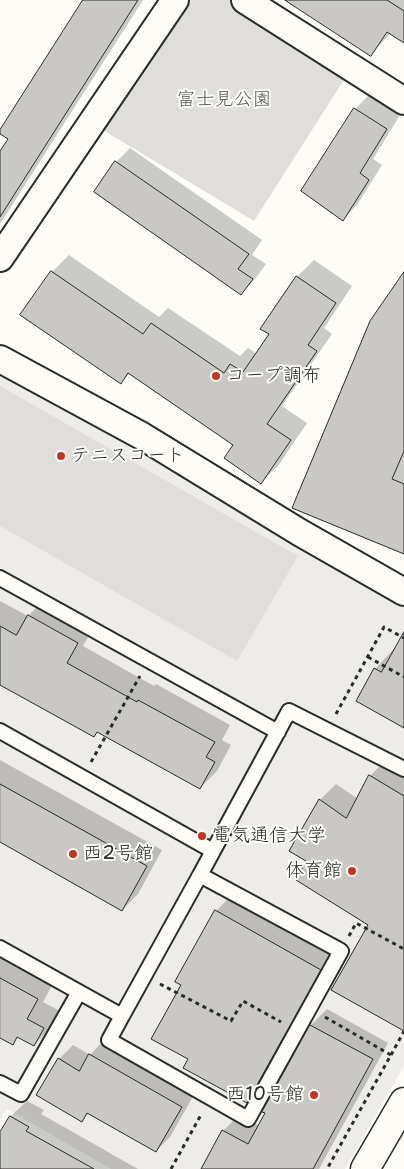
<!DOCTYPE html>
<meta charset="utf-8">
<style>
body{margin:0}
canvas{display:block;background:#fdfcf7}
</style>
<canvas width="404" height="1169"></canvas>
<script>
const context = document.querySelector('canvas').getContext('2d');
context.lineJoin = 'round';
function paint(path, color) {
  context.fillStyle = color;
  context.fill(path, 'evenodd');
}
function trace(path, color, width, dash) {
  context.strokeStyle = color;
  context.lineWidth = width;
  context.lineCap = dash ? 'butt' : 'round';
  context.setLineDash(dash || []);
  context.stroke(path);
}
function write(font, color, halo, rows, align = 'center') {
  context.font = font + ' "Shantell Sans","Klee One",sans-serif';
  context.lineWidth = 4;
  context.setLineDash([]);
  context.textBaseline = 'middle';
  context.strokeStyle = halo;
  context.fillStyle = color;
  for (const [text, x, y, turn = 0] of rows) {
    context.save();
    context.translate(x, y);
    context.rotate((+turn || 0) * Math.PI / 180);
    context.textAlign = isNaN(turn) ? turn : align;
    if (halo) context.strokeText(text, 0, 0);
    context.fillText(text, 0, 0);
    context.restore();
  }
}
paint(new Path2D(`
 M0,369L404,606V1066L345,1169H111L7,1109L0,1120Z`), '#edece8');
paint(new Path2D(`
 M178,0H233L347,75L254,221L98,127Z
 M0,386L298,556L237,661L0,526Z`), '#dfdeda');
paint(new Path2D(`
 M84,0H143L0,224V154L10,138L0,132Z
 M287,0H404V41L391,33L371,54Z
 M369,95L400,115L373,159L382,165L357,205L343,219L355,109Z
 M130,148L262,240L252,255L266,264L255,279L241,293L116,162Z
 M69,255L159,317L168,308L240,356L248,348L257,354L271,334L262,328L297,277L314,260L352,286L324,328L332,334L282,406L307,423L278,466L261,482L235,444L130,373L121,382L52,272Z
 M404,275V553L294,507Z
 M45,599L94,626L83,646L154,686L156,684L230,725L222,740L231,745L217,771L200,788L98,731L94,736L0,684V601L28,616Z
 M404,638V726L375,669Z
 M0,760L162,850L138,894L122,910L0,841Z
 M386,760L404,770V1025L369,924L308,861L320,800L336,784L358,799L370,776Z
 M231,896L335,954L262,1086L246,1102L190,1058L216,911Z
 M0,952L54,982L43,1002L60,1011L50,1028L34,1045L19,1037L12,1043L0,1036Z
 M327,1009L388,1043L319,1169H202L223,1131L239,1115L259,1126L266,1113L264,1111L311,1025Z
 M104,1040L195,1093L170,1137L156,1151L90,1112L82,1120L59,1059L73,1045L90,1055Z
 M27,1101L44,1110L41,1114L138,1169H0V1135L11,1116Z`), '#0003');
const building = new Path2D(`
 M83,0H138L0,217V151L8,139L0,134V130Z
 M285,0H387L404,11V43L387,32L371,56Z
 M354,108L387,129L360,173L369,180L343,221L301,191Z
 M115,161L249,254L238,269L253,279L241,295L94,192Z
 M51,271L143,334L151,323L224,373L230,364L243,372L269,334L260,329L296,276L336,303L308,345L317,351L267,424L291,440L261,484L224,458L233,445L128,373L121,384L20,315Z
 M404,272V451L392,479L404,484V554L292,508L370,321Z
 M28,615L78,643L67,663L137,702L138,700L215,742L206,757L215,762L200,789L97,732L94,737L0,685V626L16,635Z
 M404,632V728L356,701L374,668L381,672Z
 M369,775L404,796V1031L331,990L368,925L296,880L306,861L289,851L319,799L346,818Z
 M0,784L147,866L122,911L0,842Z
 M215,910L321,970L247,1103L183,1068L188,1059L151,1039L181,985L175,982Z
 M0,978L38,999L27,1019L44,1028L34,1046L17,1037L13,1045L0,1038Z
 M310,1025L373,1059L313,1169H201L222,1130L248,1144L265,1113L262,1112Z
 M89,1054L182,1107L156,1152L87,1113L82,1122L36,1095L58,1058L79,1071Z
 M10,1116L29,1127L26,1131L94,1169H0V1132Z`);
paint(building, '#c9c8c4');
trace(building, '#2b2b2b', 1);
const service = new Path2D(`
 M0,578L278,732
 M0,731L213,851
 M200,875L289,711L404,769
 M0,948L122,1016L109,1040L248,1119L341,951L200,875L122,1016
 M0,1083L21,1094L79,992`);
const minor = new Path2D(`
 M245,0L404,101
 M0,258L175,0
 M0,359L142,436L299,532L404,592`);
const primary = new Path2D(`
 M365,1169L404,1102`);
trace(service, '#2b2b2b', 18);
trace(minor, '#2b2b2b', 30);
trace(primary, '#2b2b2b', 31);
trace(new Path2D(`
 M368,657L404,677
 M336,714L384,627L404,638
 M91,762L140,676
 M349,936L356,923L404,949
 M160,984L231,1021L243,1001L281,1022
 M325,1017L391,1055L327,1169
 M391,1055L404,1031
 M171,1169L202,1113`), '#2b2b2b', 3, [4, 4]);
trace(service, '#fdfcf7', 14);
trace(minor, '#fdfcf7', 26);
trace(primary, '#fdfcf7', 28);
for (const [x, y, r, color] of [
 [216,376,5,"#c8321e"],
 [61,456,5,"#c8321e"],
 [202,836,5,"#c8321e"],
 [73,854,5,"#c8321e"],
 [352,871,5,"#c8321e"],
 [314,1095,5,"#c8321e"]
]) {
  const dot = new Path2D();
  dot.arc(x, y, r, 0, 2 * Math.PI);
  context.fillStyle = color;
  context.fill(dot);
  trace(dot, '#fdfcf7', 2);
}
write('19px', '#585857', '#fdfcf7', [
 ["富士見公園",224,100]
]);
write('19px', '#2b2b2b', '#fdfcf7', [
 ["コープ調布",226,376],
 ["テニスコート",71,456],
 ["電気通信大学",212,836],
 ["西2号館",83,854],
 ["体育館",342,871,"right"],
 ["西10号館",304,1095,"right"]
], 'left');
</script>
